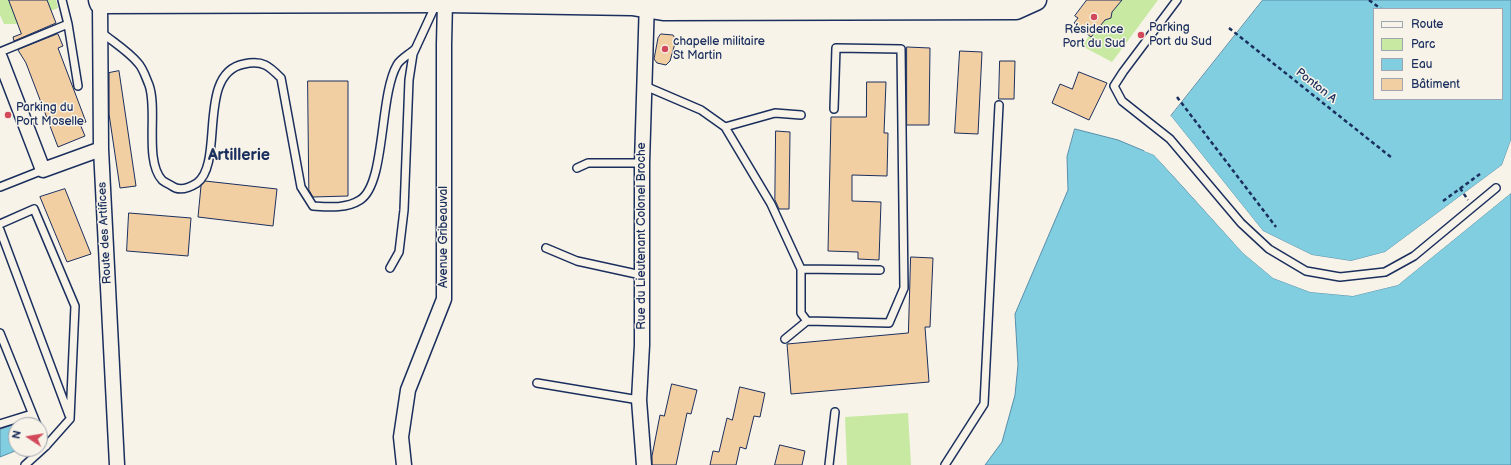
<!DOCTYPE html>
<meta charset="utf-8">
<style>
body{margin:0}
#map{position:relative;width:1511px;height:465px;overflow:hidden;background:#f7f3e8;font-family:"Balsamiq Sans",sans-serif}
canvas{display:block}
.legend{position:absolute;left:1373px;top:8px;width:130px;height:92px;box-sizing:border-box;background:#f7f3e8;border:1px solid #9fa5b1;margin:0;padding:5px 7px;list-style:none;font-size:12px;color:#1b2f5e}
.legend li{display:flex;align-items:center;gap:8px;height:20px}
.legend b{width:20px;border:1px solid #9fa5b1}
.north{position:absolute;left:8px;top:417px;width:40px;height:40px;box-sizing:border-box;background:#f7f3e8;border:1px solid #9fa5b1;border-radius:50%;rotate:282deg;font-size:11px;font-weight:700;line-height:16px;text-align:center;color:#1b2f5e}
.north::after{content:'';display:block;margin:auto;width:14px;height:18px;background:#d1495b;clip-path:polygon(50% 0,100% 100%,50% 72%,0 100%)}
</style>
<div id="map">
<canvas width="1511" height="465"></canvas>
<ul class="legend">
<li><b style="height:5px;background:#f7f3e8"></b>Route</li>
<li><b style="height:11px;background:#c7e9a2"></b>Parc</li>
<li><b style="height:11px;background:#80cedf"></b>Eau</li>
<li><b style="height:11px;background:#f2cea3"></b>Bâtiment</li>
</ul>
<div class="north">N</div>
</div>
<script>
const context = document.querySelector('canvas').getContext('2d');
context.lineJoin = 'round';
function paint(path, color) {
  context.fillStyle = color;
  context.fill(path, 'evenodd');
}
function trace(path, color, width, dash) {
  context.strokeStyle = color;
  context.lineWidth = width;
  context.lineCap = dash ? 'butt' : 'round';
  context.setLineDash(dash || []);
  context.stroke(path);
}
function write(font, color, halo, rows, align = 'center') {
  context.font = font + ' "Balsamiq Sans",sans-serif';
  context.lineWidth = 3;
  context.setLineDash([]);
  context.textBaseline = 'middle';
  context.strokeStyle = halo;
  context.fillStyle = color;
  for (const [text, x, y, turn = 0] of rows) {
    context.save();
    context.translate(x, y);
    context.rotate((+turn || 0) * Math.PI / 180);
    context.textAlign = isNaN(turn) ? turn : align;
    if (halo) context.strokeText(text, 0, 0);
    context.fillText(text, 0, 0);
    context.restore();
  }
}
paint(new Path2D(`
 M0,0H56L58,8L18,24H4L0,15Z
 M1112,0H1158L1112,62L1082,46L1089,36L1091,37Z
 M908,413L911,465H847L845,417Z`), '#c7e9a2');
const water = new Path2D(`
 M1263,0H1511V140L1502,165L1385,252L1351,261L1312,255L1263,231L1171,116ZM1374,9H1502V99H1374Z
 M1075,129L1118,140L1154,155L1243,253L1273,278L1310,292L1353,296L1398,285L1511,193V465H985L1002,442L1015,395L1018,365L1015,314L1068,190L1067,157Z
 M21,422L22,425H16V449H20L0,457V430Z`);
paint(water, '#80cedf');
trace(water, '#588eab', 1);
paint(new Path2D(`
 M1171,116L1263,231L1312,255L1351,261L1385,252L1502,165L1511,140V145L1504,167L1386,253L1351,263L1311,257L1262,233L1170,118Z
 M1145,149L1156,154L1244,251L1274,276L1311,290L1353,294L1398,283L1511,191V193L1398,285L1353,296L1310,292L1273,278L1243,253L1178,181L1154,155L1144,151Z`), '#f7f3e8');
const building = new Path2D(`
 M9,0H47L56,23L14,41L13,37L21,34Z
 M1087,0H1122L1112,12L1111,18L1105,20L1091,37L1074,23L1078,18L1075,16Z
 M58,34L63,46L58,48L86,122L80,124L85,136L58,147L26,63L18,50Z
 M661,34L673,35L676,40L670,61L666,65L657,63L654,59L658,38Z
 M907,47L930,48L929,125H907Z
 M960,51L982,52L978,134L955,133Z
 M1000,61H1015L1014,99H999Z
 M119,71L136,186L120,188L109,114V73Z
 M1079,72L1107,83L1089,120L1052,103L1060,84L1072,89Z
 M308,81H348V196L313,197L309,190Z
 M867,82H886L884,133H888L887,176L852,175V201L881,202L879,260L858,259V252L828,251L831,117H866Z
 M776,131L790,132L789,209H779L775,200Z
 M205,181L277,189L273,226L198,217L201,186Z
 M65,189L91,254L67,262L40,197Z
 M129,213L191,218L188,256L127,251Z
 M911,257L933,258L930,327H925L929,382L791,394L787,344L908,333Z
 M672,384L697,390L691,414L687,413L676,465H652V456L660,415L664,416Z
 M740,387L765,393L760,417L754,416L746,449L740,447L736,465H710L713,451L719,452L727,418L732,420Z
 M780,445L805,451L802,465H775Z`);
paint(building, '#f2cea3');
trace(building, '#1b2f5e', 1);
const lane = new Path2D(`
 M62,0L68,24L78,86
 M1177,0L1123,72L1114,86L1122,101L1170,139L1241,223L1269,249L1306,271L1340,277L1385,272L1414,256L1496,188
 M101,32C113,42 128,51 138,63C143,68 146,78 149,85C158,110 144,160 162,180C164,182 169,184 172,186C180,192 189,188 197,183C225,162 196,73 244,64C263,60 269,66 281,78L301,187L313,206C328,207 346,209 360,200C386,184 379,96 397,65C400,59 410,54 415,49
 M0,52L68,24
 M645,86L701,110L725,127L771,204L801,269V313L807,321L785,339
 M725,127L775,113L801,115
 M577,168L588,163H642
 M0,187L43,170
 M0,224L34,209L75,306L70,419L46,446L25,465
 M0,230L69,415
 M546,248L577,261L641,275
 M390,268L399,252L404,210L409,80L413,54L436,4
 M801,269L880,270
 M807,321L889,323L904,288L901,49L836,48L834,109
 M0,333L37,425
 M537,383L639,400
 M0,424L32,414
 M40,432L46,446
 M829,465L835,412
 M945,465L984,404L999,105`);
const street = new Path2D(`
 M100,3L101,149L117,465
 M0,58L43,170L101,149
 M404,465L401,437L408,390L444,299V44L445,2
 M644,465L639,400L642,345V163L647,0`);
const secondary = new Path2D(`
 M99,0L100,3L445,2L632,5L663,10L1016,9L1036,0`);
trace(lane, '#1b2f5e', 10);
trace(street, '#1b2f5e', 17);
trace(secondary, '#1b2f5e', 23);
trace(new Path2D(`
 M1369,0L1381,9
 M1229,28L1392,158
 M1177,97L1276,227
 M1460,188L1468,200
 M1443,201L1480,174`), '#1b2f5e', 2.5, [4, 3]);
trace(lane, '#f7f3e8', 7);
trace(street, '#f7f3e8', 14);
trace(secondary, '#f7f3e8', 20);
for (const [x, y, r, color] of [
 [1094,17,4,"#d1495b"],
 [1141,35,4,"#d1495b"],
 [665,49,4,"#d1495b"],
 [8,115,4,"#d1495b"]
]) {
  const dot = new Path2D();
  dot.arc(x, y, r, 0, 2 * Math.PI);
  context.fillStyle = color;
  context.fill(dot);
  trace(dot, '#f7f3e8', 1.5);
}
write('12px', '#1b2f5e', '#f7f3e8', [
 ["Parking",1149,28],
 ["Port du Sud",1149,42],
 ["Résidence",1094,30,"center"],
 ["Port du Sud",1094,44,"center"],
 ["chapelle militaire",673,42],
 ["St Martin",673,56],
 ["Parking du",16,108],
 ["Port Moselle",16,122]
], 'left');
write('12px', '#1b2f5e', '#f7f3e8', [
 ["Ponton A",1316,86,38],
 ["Route des Artifices",105,233,-93],
 ["Rue du Lieutenant Colonel Broche",642,236,-90],
 ["Avenue Gribeauval",444,237,-90]
]);
write('bold 16px', '#1b2f5e', '#f7f3e8', [
 ["Artillerie",239,156]
]);
</script>
